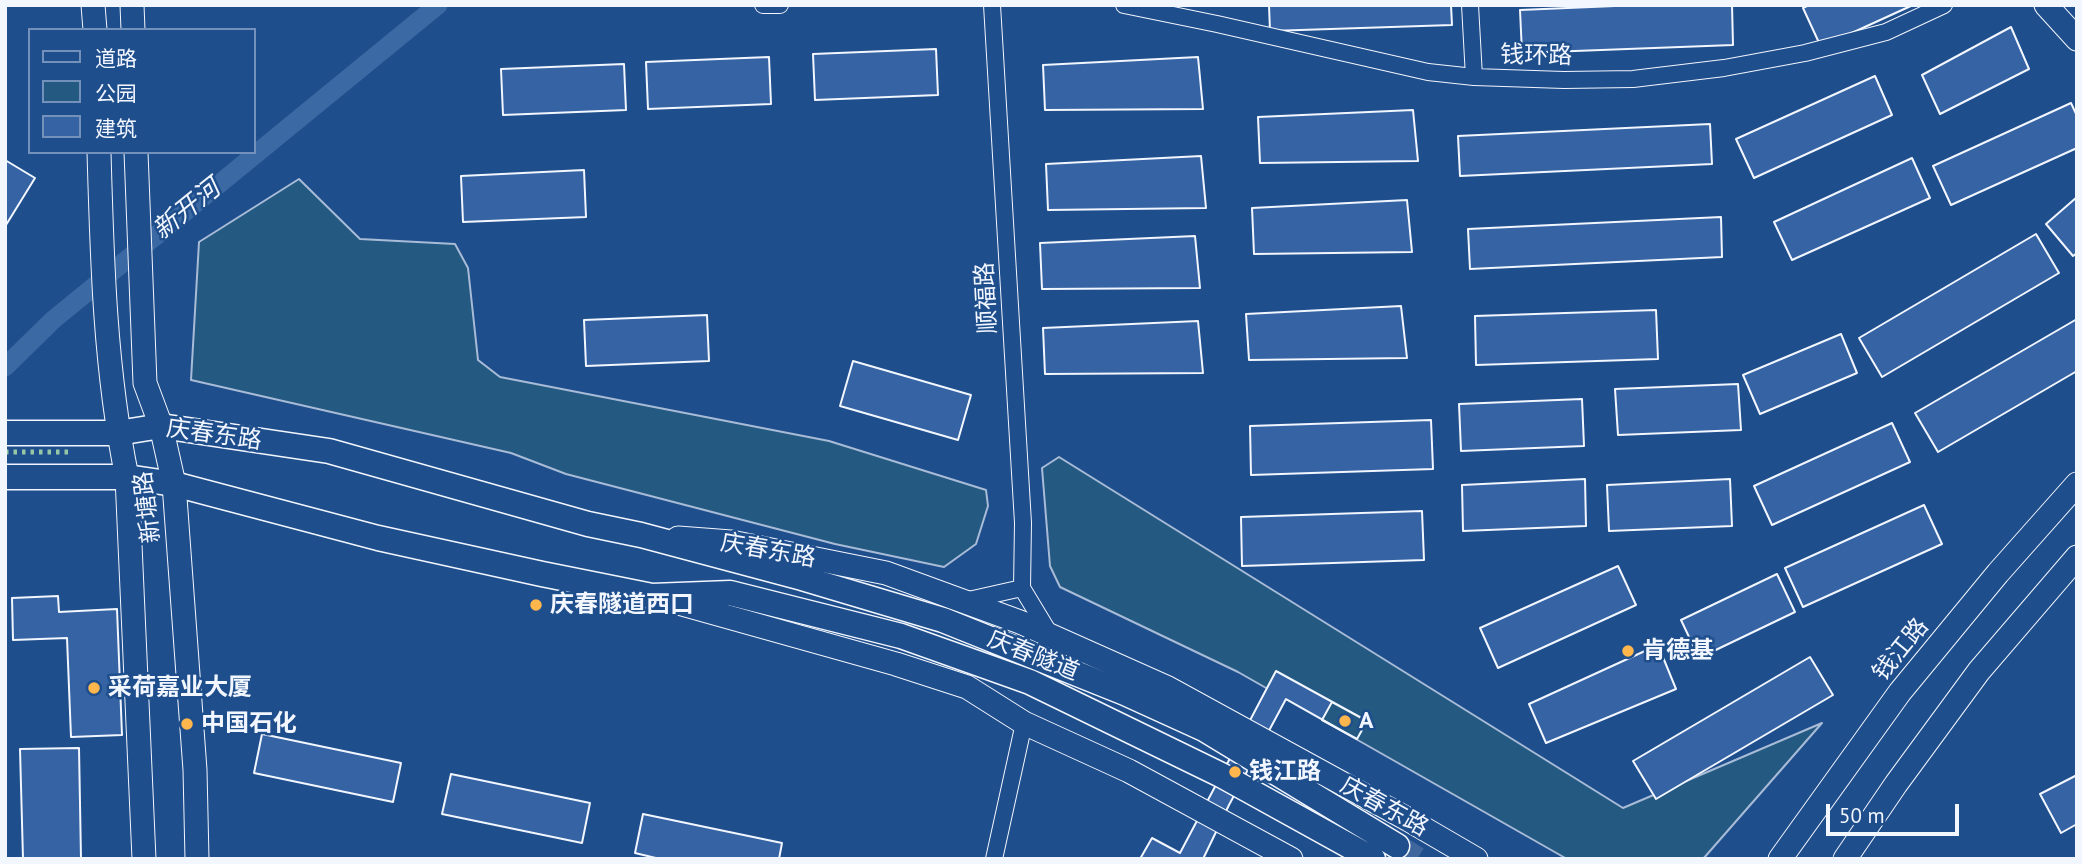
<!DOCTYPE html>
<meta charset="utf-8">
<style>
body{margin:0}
#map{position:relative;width:2082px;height:864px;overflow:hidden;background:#1f4e8c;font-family:"PT Sans","Noto Sans SC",sans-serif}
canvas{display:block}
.frame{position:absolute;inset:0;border:7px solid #f2f6ff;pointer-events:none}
.legend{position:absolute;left:28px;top:28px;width:228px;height:126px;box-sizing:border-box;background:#1f4e8c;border:2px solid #7391ba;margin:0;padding:9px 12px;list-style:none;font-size:21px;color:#f2f6ff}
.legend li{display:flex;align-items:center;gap:14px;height:35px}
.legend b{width:35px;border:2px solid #7391ba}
.scale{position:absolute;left:1826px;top:804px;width:133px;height:32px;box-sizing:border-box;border:4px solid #f2f6ff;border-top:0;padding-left:9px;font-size:21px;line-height:24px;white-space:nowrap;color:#f2f6ff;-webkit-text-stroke:5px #1f4e8c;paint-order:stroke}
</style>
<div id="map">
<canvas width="2082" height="864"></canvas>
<div class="frame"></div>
<ul class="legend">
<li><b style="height:9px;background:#1f4e8c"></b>道路</li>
<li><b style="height:19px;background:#245a82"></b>公园</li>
<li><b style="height:19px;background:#3563a3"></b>建筑</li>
</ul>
<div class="scale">50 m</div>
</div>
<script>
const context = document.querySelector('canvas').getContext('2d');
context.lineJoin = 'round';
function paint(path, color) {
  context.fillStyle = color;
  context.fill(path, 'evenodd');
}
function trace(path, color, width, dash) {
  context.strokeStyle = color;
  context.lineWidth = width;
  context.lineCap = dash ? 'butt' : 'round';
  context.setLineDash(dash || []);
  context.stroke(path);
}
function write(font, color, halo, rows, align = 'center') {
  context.font = font + ' "PT Sans","Noto Sans SC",sans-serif';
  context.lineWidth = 5;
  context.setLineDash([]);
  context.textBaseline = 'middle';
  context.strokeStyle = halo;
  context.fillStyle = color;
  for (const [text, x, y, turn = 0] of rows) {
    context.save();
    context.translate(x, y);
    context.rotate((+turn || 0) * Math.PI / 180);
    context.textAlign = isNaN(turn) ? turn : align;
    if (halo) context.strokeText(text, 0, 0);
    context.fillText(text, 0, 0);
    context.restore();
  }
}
const green = new Path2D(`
 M299,179L360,239L455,244L468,268L478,360L500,377L829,441L986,490L988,506L976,544L944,567L835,544L566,474L511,453L191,380L199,242Z
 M1059,457L1623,808L1822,723L1703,859H1567L1238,672L1060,587L1050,566L1042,468Z`);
paint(green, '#245a82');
trace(green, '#a8bbd7', 2);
trace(new Path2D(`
 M5,367L53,320L438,5`), '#3b69a3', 19);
const building = new Path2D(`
 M1269,5H1451L1452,25L1270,31Z
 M1639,5H1732L1733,45L1522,53L1520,10Z
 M1809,5H1913L1821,47L1803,8Z
 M2011,27L2029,69L1940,114L1922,75Z
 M936,49L938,95L815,100L813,54Z
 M769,57L771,104L648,109L646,62Z
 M1198,57L1203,109L1045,110L1043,65Z
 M624,64L626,110L503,115L501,69Z
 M1875,76L1892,115L1754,178L1736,139Z
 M2071,103L2077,116V148L1951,205L1933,166Z
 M1413,110L1418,161L1260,163L1258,117Z
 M1710,124L1712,164L1460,176L1458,136Z
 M1201,156L1206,208L1048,210L1046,164Z
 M1912,158L1930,198L1792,260L1774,222Z
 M5,160L35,178L6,225H5Z
 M584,170L586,217L463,222L461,176Z
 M2077,197V253L2073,256L2046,224Z
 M1407,200L1412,252L1254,254L1252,208Z
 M1721,217L1722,257L1470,269L1468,229Z
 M2036,234L2059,273L1882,377L1859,338Z
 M1195,236L1200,288L1042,289L1040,243Z
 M1401,306L1407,358L1249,360L1246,314Z
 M1656,310L1658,359L1476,365L1475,316Z
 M707,315L709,361L586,366L584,320Z
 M2077,319V371L1938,452L1915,413Z
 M1198,321L1203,373L1045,374L1043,328Z
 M1841,334L1857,373L1760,414L1743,375Z
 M853,361L971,395L958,440L840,406Z
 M1738,384L1741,430L1618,435L1615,389Z
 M1582,399L1584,446L1461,451L1459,404Z
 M1431,420L1433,469L1251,475L1250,426Z
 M1892,423L1910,462L1772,525L1754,486Z
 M1585,479L1586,526L1463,531L1462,485Z
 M1730,479L1732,526L1609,531L1607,485Z
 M1924,505L1942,544L1803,607L1785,568Z
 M1422,511L1424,560L1242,566L1241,517Z
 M1618,566L1636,605L1498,668L1480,628Z
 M1777,574L1795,612L1699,658L1681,620Z
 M58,596L59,612L117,609L122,735L71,737L67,638L13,640L12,598Z
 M1658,645L1676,689L1546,743L1529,704Z
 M1810,657L1833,695L1656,799L1633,761Z
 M1276,671L1367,721L1357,739L1286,699L1229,805L1203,859H1140L1152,838L1180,853Z
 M1332,702L1367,721L1357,739L1322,720Z
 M262,734L401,763L393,802L254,773Z
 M79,748L81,859H23L20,749Z
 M451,774L590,803L582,843L442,814Z
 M2077,775V824L2061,833L2040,794Z
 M643,814L782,843L779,859H660L635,853Z`);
paint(building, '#3563a3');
trace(building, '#f2f6ff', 2);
trace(new Path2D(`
 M1397,846L1418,859`), '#3f679d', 24, [24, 12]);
const street = new Path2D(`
 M763,5H780
 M992,5L1023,523L1022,588
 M1124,5L1217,24L1428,72L1474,77L1564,80L1633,79L1724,68L1805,53L1886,32L1944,5
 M1470,5L1474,77
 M1022,588L1051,636
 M964,601L1022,588
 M994,859L1024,723`);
const secondary = new Path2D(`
 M93,5L95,30
 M132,5L133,30
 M2046,5L2077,39
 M99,152C102,261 105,370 127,477L144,859
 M136,152L145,383L161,426L174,484L195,770L197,859
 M678,538L731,542L886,573L1020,622L1168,688L1409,820L1476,859
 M664,599L896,664L967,687L1024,723L1129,771L1291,859
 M1780,859L1900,692L1998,573L2077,484
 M1845,859L1896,784L1979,671L2077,557`);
const primary = new Path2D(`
 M5,433H118L161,426L329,451L588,524L641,535L802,578L943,620L1125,693L1204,729L1397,846
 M5,477H127L174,484L378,538L542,574L652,596L730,593L901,636L1030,682L1221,775L1373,859`);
trace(street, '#f2f6ff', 18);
trace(secondary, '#f2f6ff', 25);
trace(primary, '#f2f6ff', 27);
trace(street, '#1f4e8c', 16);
trace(secondary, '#1f4e8c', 23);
trace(primary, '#1f4e8c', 24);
trace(new Path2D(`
 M5,452H72`), '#97c8a6', 5, [3.5, 5]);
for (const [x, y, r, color] of [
 [536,605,7,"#ffb74d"],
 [1628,651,7,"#ffb74d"],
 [94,688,7,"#ffb74d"],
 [1345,721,7,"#ffb74d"],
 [187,724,7,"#ffb74d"],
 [1235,772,7,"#ffb74d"]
]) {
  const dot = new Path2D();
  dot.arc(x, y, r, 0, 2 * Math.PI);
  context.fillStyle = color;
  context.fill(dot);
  trace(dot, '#1f4e8c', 2.5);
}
write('24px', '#f2f6ff', '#1f4e8c', [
 ["钱环路",1536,56,1],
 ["顺福路",987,298,-93],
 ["庆春东路",214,435,8],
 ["新塘路",148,507,-97],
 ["庆春东路",768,551,10],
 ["钱江路",1901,650,-51],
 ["庆春隧道",1033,656,22],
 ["庆春东路",1384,807,29]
]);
write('bold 24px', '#f2f6ff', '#1f4e8c', [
 ["庆春隧道西口",550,605],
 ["肯德基",1642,651],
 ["采荷嘉业大厦",108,688],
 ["A",1359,721],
 ["中国石化",201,724],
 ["钱江路",1249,772]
], 'left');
write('italic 26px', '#f2f6ff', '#1f4e8c', [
 ["新开河",187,210,-39]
]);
</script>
